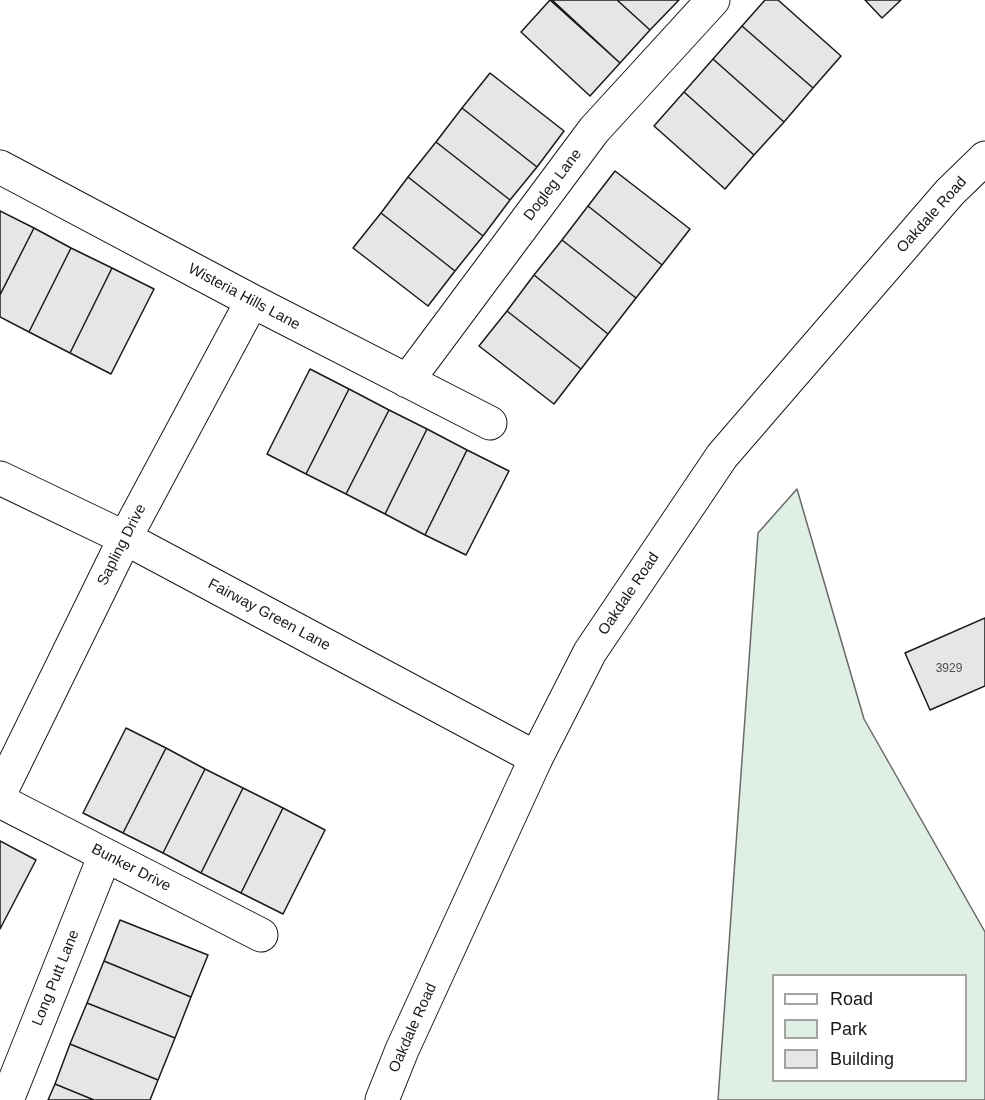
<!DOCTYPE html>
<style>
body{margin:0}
#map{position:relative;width:985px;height:1100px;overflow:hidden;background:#fff;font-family:Arial,sans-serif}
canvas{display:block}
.legend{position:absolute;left:772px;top:974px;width:195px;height:108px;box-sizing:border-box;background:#fff;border:2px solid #a3a3a3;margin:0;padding:8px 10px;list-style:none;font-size:18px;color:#1a1a1a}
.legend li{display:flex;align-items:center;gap:12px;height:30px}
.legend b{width:30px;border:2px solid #a3a3a3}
</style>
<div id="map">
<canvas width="985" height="1100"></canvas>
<ul class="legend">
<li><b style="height:8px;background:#fff"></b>Road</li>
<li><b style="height:16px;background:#e0efe3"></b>Park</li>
<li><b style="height:16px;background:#e6e6e6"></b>Building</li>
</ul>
</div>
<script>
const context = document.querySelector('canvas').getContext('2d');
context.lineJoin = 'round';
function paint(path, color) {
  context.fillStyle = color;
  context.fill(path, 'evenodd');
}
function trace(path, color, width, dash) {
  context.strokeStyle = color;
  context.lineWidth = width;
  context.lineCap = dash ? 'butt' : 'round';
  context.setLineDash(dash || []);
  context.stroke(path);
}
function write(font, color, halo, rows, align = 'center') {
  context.font = font + ' Arial,sans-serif';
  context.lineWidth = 4.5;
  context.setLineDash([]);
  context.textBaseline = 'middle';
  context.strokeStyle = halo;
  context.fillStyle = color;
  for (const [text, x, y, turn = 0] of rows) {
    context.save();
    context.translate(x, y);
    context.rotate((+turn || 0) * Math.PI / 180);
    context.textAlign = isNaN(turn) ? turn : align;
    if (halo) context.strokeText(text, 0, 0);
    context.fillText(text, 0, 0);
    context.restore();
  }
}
const green = new Path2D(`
 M797,489L864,719L985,932V1100H718L758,533ZM774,976H966V1080H774Z`);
paint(green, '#e0efe3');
trace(green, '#6a6a6a', 1.5);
const building = new Path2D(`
 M550,0L620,63L590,96L521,32Z
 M552,0H617L650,30L620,63Z
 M617,0H679L650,30Z
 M765,0H778L841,56L813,88L742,26Z
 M865,0H901L882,18Z
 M742,26L813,88L784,122L713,59Z
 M713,59L784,122L754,155L684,92Z
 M490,73L564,131L537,167L462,108Z
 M684,92L754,155L725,189L654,126Z
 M462,108L537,167L510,200L436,142Z
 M436,142L510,200L483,236L408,177Z
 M615,171L690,229L662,265L588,206Z
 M408,177L483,236L455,271L381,213Z
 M588,206L662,265L636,298L562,240Z
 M0,211L34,228L0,295Z
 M381,213L455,271L428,306L353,248Z
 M34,228L71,248L29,332L0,317V295Z
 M562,240L636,298L608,334L534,275Z
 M71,248L112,268L70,353L29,332Z
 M112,268L154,289L111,374L70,353Z
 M534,275L608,334L581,369L507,311Z
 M507,311L581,369L554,404L479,346Z
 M310,369L349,389L306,474L267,454Z
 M349,389L389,410L346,494L306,474Z
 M389,410L427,429L385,514L346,494Z
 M427,429L467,450L425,535L385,514Z
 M467,450L509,471L466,555L425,535Z
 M985,618V686L930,710L905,653Z
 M126,728L166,748L123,833L83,813Z
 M166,748L205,769L163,853L123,833Z
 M205,769L243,788L201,873L163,853Z
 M243,788L283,808L241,893L201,873Z
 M283,808L325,830L283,914L241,893Z
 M0,841L36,860L0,929Z
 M120,920L208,955L191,997L104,961Z
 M104,961L191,997L175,1038L87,1003Z
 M87,1003L175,1038L158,1080L70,1044Z
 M70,1044L158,1080L150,1100H94L55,1084Z
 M55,1084L94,1100H48Z`);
paint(building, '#e6e6e6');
trace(building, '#1a1a1a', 1.5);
const minor = new Path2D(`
 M0,167L252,301L490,423
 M407,381L594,130L713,0
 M0,478L125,538L536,758
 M0,793L125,538L252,301
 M0,801L261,935
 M7,1100L105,855`);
const secondary = new Path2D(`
 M382,1100L402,1050L536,758L590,652L722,456L950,192L985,158`);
trace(minor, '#1a1a1a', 35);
trace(secondary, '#1a1a1a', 35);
trace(minor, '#fff', 33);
trace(secondary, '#fff', 33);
write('12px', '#4d4d4d', null, [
 ["3929",949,669]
]);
write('15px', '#1a1a1a', '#fff', [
 ["Dogleg Lane",553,185,-53],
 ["Oakdale Road",932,215,-48],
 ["Wisteria Hills Lane",244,297,28],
 ["Sapling Drive",122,545,-63],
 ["Oakdale Road",629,594,-56],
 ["Fairway Green Lane",269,615,28],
 ["Bunker Drive",131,868,27],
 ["Long Putt Lane",56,978,-68],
 ["Oakdale Road",413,1028,-66]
]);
</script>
